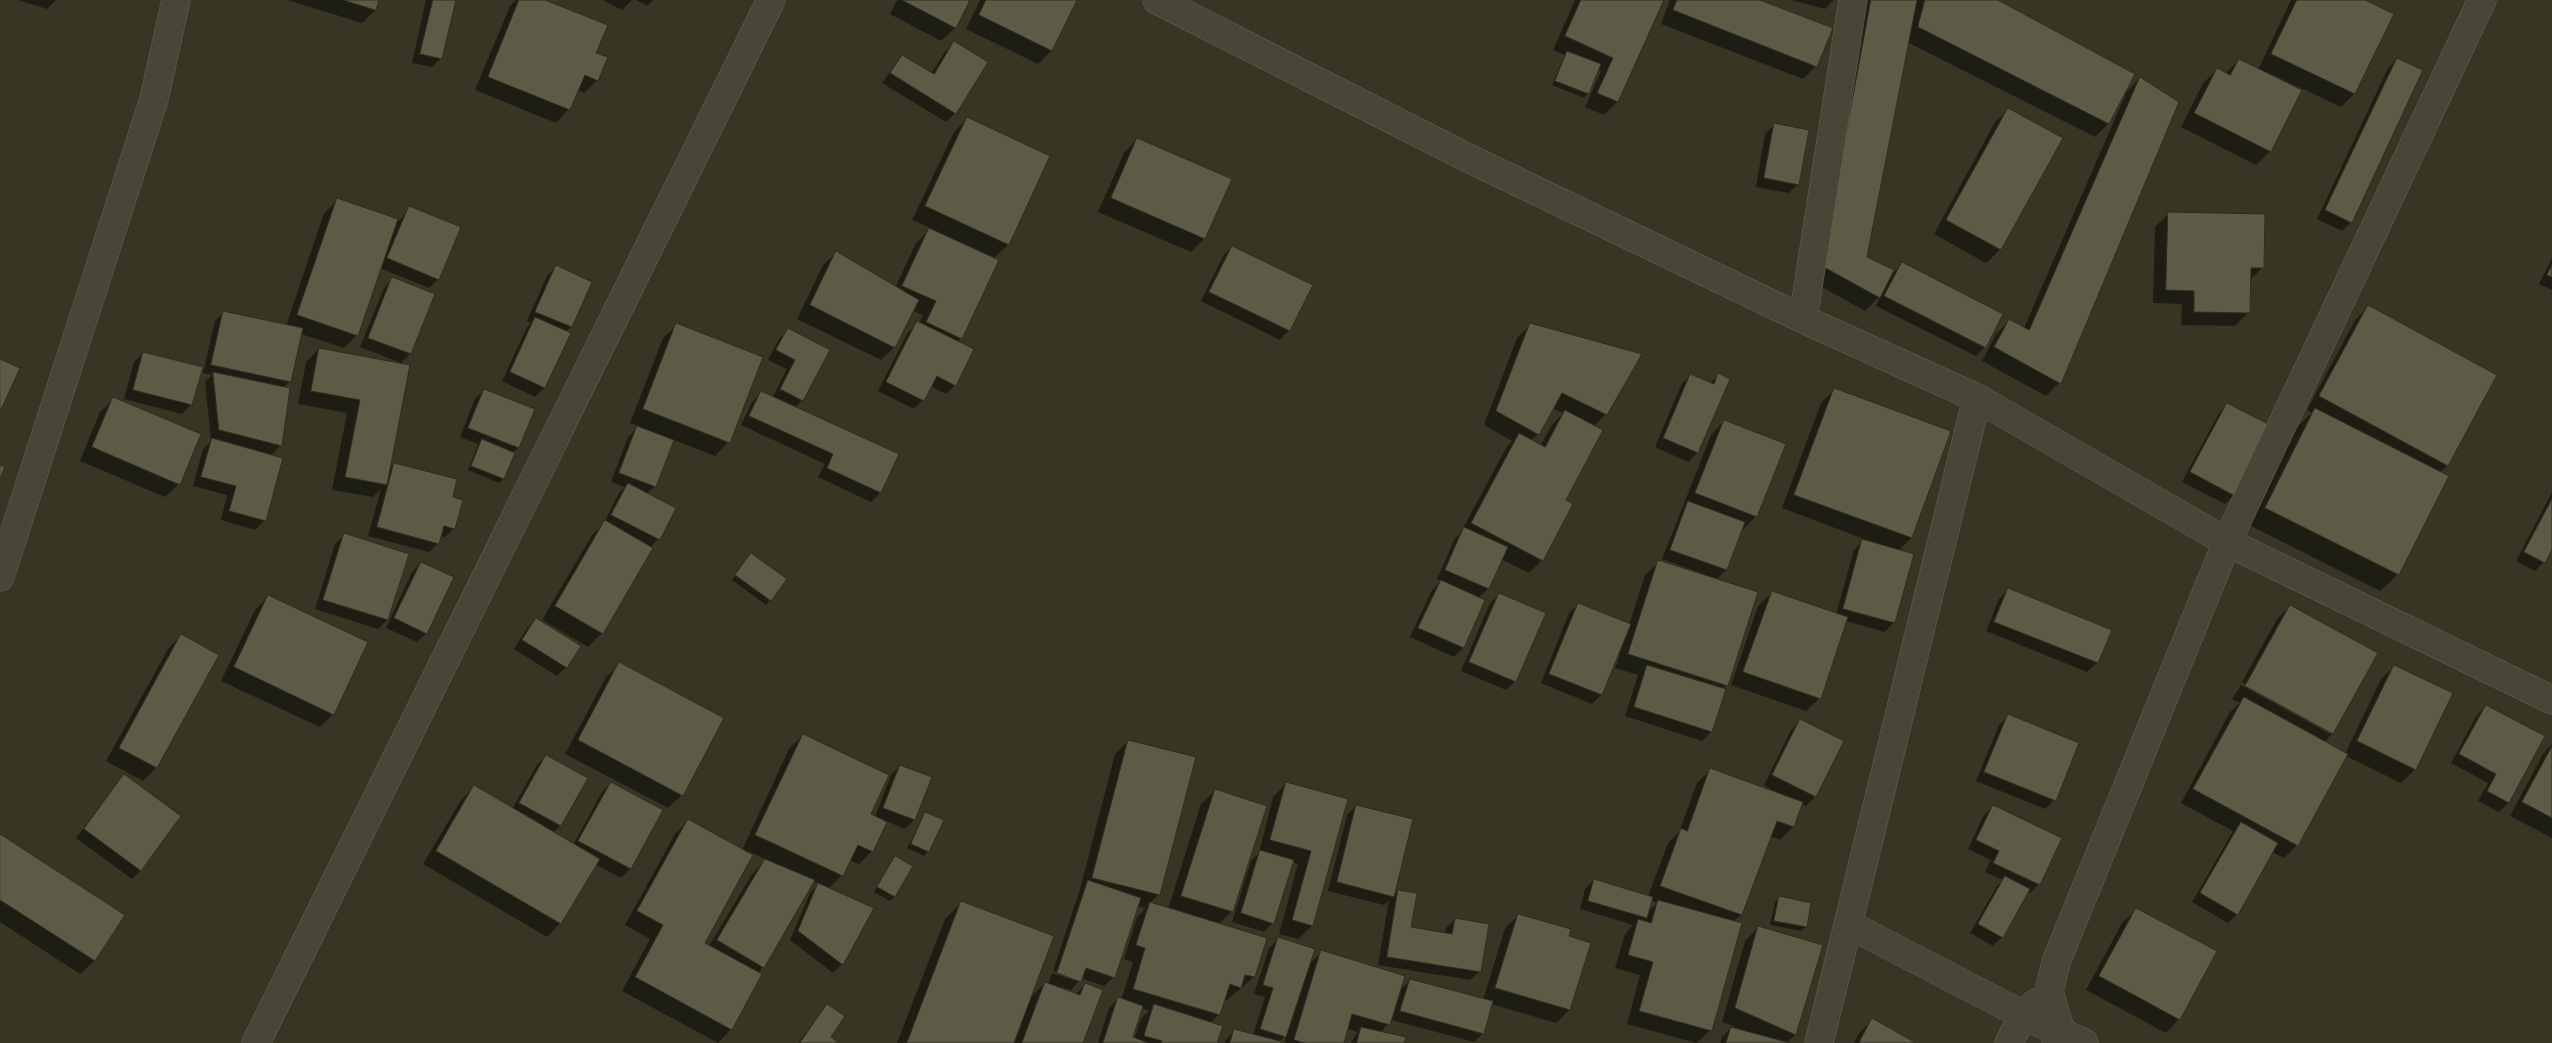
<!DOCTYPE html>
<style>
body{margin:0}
canvas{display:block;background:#373624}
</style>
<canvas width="2552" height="1043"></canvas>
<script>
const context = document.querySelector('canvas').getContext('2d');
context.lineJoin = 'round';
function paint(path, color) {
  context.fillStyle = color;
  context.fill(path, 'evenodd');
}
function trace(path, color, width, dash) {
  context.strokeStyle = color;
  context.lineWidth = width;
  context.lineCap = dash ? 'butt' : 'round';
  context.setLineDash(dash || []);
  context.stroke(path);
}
paint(new Path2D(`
 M18,0H56L47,9Z
 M287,0H378L375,10L362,23Z
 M426,0H455L441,58L432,67L412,63Z
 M516,0H542L595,53L597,80L584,93L577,90L569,109L556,123L475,90L510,6Z
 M603,0H632L622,10Z
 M636,0H653L647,6Z
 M897,0H969L955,28L941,41L890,14Z
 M980,0H1076L1051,51L1038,64L966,29Z
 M1575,0H1662L1617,102L1604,115L1585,107L1601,71L1598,70L1588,93L1584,98L1552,85L1565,55L1553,50Z
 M1670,0H1757L1816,66L1803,79L1661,24Z
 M1791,0H1834L1825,9Z
 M1861,0H1996L2133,74L2108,124L2095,137L1907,42L1865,258L1890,276L1902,264L2002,315L1985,347L1976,356L1876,306L1880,296L1865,311L1809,280Z
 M2291,0H2362L2354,94L2341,107L2271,74L2270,76L2301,91L2270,151L2256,165L2181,127L2203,83L2217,70L2225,74L2239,60L2258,70Z
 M954,43L955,113L946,122L882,83L902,56L931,74L945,52Z
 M2397,59L2351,222L2342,231L2317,219L2388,68Z
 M2140,78L2059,383L2046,396L1982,361L1996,334L2010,320L2024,328L2127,91Z
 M2009,109L2061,139L2000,250L1986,263L1934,234L1995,122Z
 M967,119L1049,157L1008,245L993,259L961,338L957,342L955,385L946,394L930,386L923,400L914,409L878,391L908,332L919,323L923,315L912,310L894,347L881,360L797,319L823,265L837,252L895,288L916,243L931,228L912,220L954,132Z
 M1774,125L1798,184L1789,193L1756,187L1765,134Z
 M1137,139L1230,180L1204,239L1191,252L1098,212L1124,153Z
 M338,200L399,221L410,208L438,279L429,288L380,268L357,335L344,348L301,334L290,381L283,388L281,445L270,456L264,521L255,530L221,520L227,495L193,486L203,449L213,440L211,439L205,382L212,375L203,373L215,321L224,312L286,326L324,213Z
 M2169,213L2262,268L2249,281L2248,312L2235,326L2181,325L2182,304L2153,303L2155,227Z
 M1232,247L1289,330L1280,340L1201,301L1223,256Z
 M2552,258V290L2539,284Z
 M556,267L591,282L571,327L565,332L569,334L544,388L535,397L502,381L527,327L531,323L527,321L547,276Z
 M393,279L433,295L410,354L401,363L360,347L384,288Z
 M2368,307L2495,375L2447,466L2440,472L2398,574L2380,591L2249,525L2298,426L2312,413L2307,410L2355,320Z
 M1531,324L1606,414L1594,426L1542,560L1529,573L1501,559L1488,589L1478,598L1484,601L1463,648L1454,657L1410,637L1432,590L1441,581L1437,579L1455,538L1461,532L1506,448L1512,441L1484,425L1517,338ZM1552,408L1563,413L1552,425L1540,446L1531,441L1538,434Z
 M677,325L762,358L728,442L715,456L672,439L655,486L647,494L674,509L658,539L650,548L602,633L588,647L542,620L592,535L603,525L619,493L625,487L611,482L628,437L639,426L630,423L663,338Z
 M788,330L828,350L802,400L795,408L897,455L880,493L871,502L818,477L825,464L741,425L752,402L761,393L772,398L787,369L768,360L779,339Z
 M319,349L409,366L389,469L394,464L451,498L454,528L445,537L440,536L438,543L429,552L368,536L381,489L373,497L332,490L347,413L298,404L306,362Z
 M143,353L191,404L182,414L124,399L134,362Z
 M1718,375L1697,453L1688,462L1655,447L1681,385L1690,376L1709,384Z
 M484,390L533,409L518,448L513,453L503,479L499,483L468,470L478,444L460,437L475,399Z
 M1834,390L1949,432L1911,538L1898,551L1894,622L1885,632L1846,621L1820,698L1806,711L1731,685L1758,606L1772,593L1836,614L1854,550L1864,539L1782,508L1821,403Z
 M114,399L179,484L165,497L80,461L100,412Z
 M2228,404L2234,495L2225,504L2182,482L2219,413Z
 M1724,421L1756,516L1743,530L1741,529L1726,570L1716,580L1726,685L1722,690L1711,732L1702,741L1625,716L1638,675L1615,668L1620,654L1618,653L1601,695L1592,704L1541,683L1569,613L1578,604L1629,625L1645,575L1659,562L1703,576L1704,574L1662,559L1711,435Z
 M2552,492V547L2544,562L2535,571L2516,561Z
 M344,535L387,620L378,629L315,609L335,544Z
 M747,559L785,579L766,605L732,580Z
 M421,563L426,633L417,642L386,628L412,572Z
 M2008,590L2110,631L2097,663L2087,672L1986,631L1999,599Z
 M1500,594L1515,681L1506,690L1461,671L1490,603Z
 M268,597L333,714L320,727L221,681L255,610Z
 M2290,606L2377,654L2332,734L2324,742L2345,754L2381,679L2395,666L2415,769L2401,783L2346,756L2297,845L2284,858L2272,852L2237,914L2228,923L2192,902L2233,831L2181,803L2230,712L2240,703L2232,699L2241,685L2330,734V731L2242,682L2277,619Z
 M536,619L566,667L557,676L514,649L527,628Z
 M181,635L217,655L156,768L143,781L106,761L168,649Z
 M620,664L682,795L668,808L565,754L606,677Z
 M2486,706L2543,737L2508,803L2499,812L2478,801L2488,783L2451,763L2477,715Z
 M2008,716L2054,800L2045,809L1976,781L1999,725Z
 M1800,721L1842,742L1815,797L1806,806L1801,803L1793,827L1780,840L1770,836L1741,915L1733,922L1711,1030L1696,1043L1627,1024L1640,975L1615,968L1625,934L1633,925L1580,909L1585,889L1594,880L1648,896L1668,843L1679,832L1697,783L1710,770L1780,795L1764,785L1791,730ZM1651,900L1657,903L1647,913Z
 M803,735L869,815L875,817L891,775L900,766L930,778L914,820L905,829L886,821L872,851L859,864L849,860L842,875L828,889L842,964L833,973L790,940L810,893L819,884L813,881L763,967L758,973L731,1029L718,1043L622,991L650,939L625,925L675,834L688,821L742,850L789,749ZM748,851L767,860L752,874L709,946L703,943Z
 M1128,741L1159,894L1150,903L1168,909L1201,804L1215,791L1232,911L1219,924L1254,977L1227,1000H1224L1219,1014L1210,1023L1216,1043H1098L1109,1008L1118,999L1121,1000L1133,962L1124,959L1137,917L1146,908L1137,906L1114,977L1104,986L1081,978L1071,990L1062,987L1061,989L1076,994L1085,985L1082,1043H897L945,919L962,902L1029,999L1045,983L1048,984L1052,973L1076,981V979L1053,971L1080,889L1115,754ZM1141,1008L1149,1011L1141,1019L1134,1039L1131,1038Z
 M2552,744V838L2510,816L2543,754Z
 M546,756L586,779L560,826L553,833L573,845L602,792L611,783L661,811L630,869L621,878L595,864L560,923L547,937L423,864L461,800L474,787L512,809L537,765Z
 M124,776L141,870L132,879L76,838Z
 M1287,783L1346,799L1312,926L1298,939L1279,934L1298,864L1292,862L1273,923L1264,932L1232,922L1251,861L1259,853L1273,797Z
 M1356,806L1412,820L1393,897L1398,891L1410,928L1445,934L1446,928L1455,919L1480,971L1470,980L1378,965L1389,900L1384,905L1328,891L1347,815Z
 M1993,806L2039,884L2030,893L2027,892L2002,937L1993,946L1970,933L1997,886L2003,880L1985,872L1991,860L1968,849L1984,815Z
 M925,814L928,851L924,856L907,848Z
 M0,835L123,915L94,961L80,974L0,922Z
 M895,858L894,897L890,901L874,892Z
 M1779,898L1810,904L1806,927L1801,931L1770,925L1775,902Z
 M2136,910L2179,1019L2166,1033L2086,990L2122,923Z
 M1519,915L1567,937L1589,944L1569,1010L1556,1023L1491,1004L1483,1033L1474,1042L1391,1020L1381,1032L1403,1043H1351L1357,1032L1347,1029L1343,1043H1284L1287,1034L1279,1042L1282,1043H1224L1234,1030L1253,1035L1265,997L1254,994L1269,948L1278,939L1308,965L1322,952L1400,990L1410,980L1483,1000L1505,928Z
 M1759,927L1822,946L1795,1035L1787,1043H1720L1722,1037L1733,1026L1722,1022L1745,941Z
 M827,1006L829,1038L837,1043H798Z
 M1873,1020L1914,1043H1854L1859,1033Z`), '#0007');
const building = new Path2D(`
 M343,0H379L376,10Z
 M433,0H456L442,59L420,54Z
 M519,0H545L608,25L596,53L608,57L598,81L585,75L570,110L488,77Z
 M902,0H970L956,28Z
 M986,0H1077L1052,51L979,15Z
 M1581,0H1664L1618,102L1597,93L1613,58L1565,36Z
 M1677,0H1760L1833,28L1817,67L1673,10Z
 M1871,0H1917L1867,257L1894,270L1880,298L1822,266Z
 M1925,0H1998L2135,74L2109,124L1918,27Z
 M2297,0H2365L2394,14L2355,94L2271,54Z
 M954,41L988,62L956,114L890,73L902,55L934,74Z
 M1567,51L1601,64L1589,94L1555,81Z
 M2397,58L2423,70L2352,223L2325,210Z
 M2239,59L2302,90L2271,152L2194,113L2217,68L2230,75Z
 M2140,77L2179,102L2061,384L1994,347L2009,319L2029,330Z
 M2008,108L2063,138L2001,250L1946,220Z
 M967,117L1050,156L1009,245L925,206Z
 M1774,123L1809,130L1799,185L1764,178Z
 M1137,138L1232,179L1205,239L1111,198Z
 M337,198L398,219L358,336L297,315Z
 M409,206L461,227L439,280L387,258Z
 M2168,212L2265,214L2264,268H2251L2250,313L2194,312V291L2166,290Z
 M929,228L999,260L962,339L926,322L936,301L902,286Z
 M1232,246L1313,285L1290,331L1209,292Z
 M836,251L919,300L895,348L810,305Z
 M1902,262L2003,314L1986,348L1884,296Z
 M556,265L592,282L572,327L535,312Z
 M2552,265V277L2547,275Z
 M392,277L435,294L411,354L368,338Z
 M2368,305L2497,375L2448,466L2319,396Z
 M223,311L303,328L291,382L211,365Z
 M535,317L571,333L545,388L510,372Z
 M917,321L974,349L956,386L937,376L924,401L886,382Z
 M676,323L763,357L730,443L643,409Z
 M1530,323L1642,354L1607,415L1562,393L1539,435L1496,411Z
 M788,328L830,350L803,401L780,389L795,360L776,350Z
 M319,348L410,365L387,485L345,477L360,400L311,391Z
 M143,352L203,367L192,405L133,390Z
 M0,359L20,368L0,412Z
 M213,372L290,388L282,446L219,430Z
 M1718,373L1730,379L1698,453L1663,438L1690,374L1714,384Z
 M1834,388L1951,431L1912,538L1794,495Z
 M484,389L535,409L519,448L468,428Z
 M761,391L899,454L881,493L827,468L833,454L749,416Z
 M113,397L201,434L180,485L92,447Z
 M2227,403L2272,426L2235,496L2190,472Z
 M2315,408L2449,476L2399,575L2265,508Z
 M1565,410L1603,430L1566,500L1573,504L1543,561L1471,523L1519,433L1545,447Z
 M1724,420L1786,444L1757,517L1695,493Z
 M637,426L674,440L656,487L619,473Z
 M212,438L283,458L266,521L229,511L236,486L201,477Z
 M482,439L515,453L504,479L471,466Z
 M394,463L457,479L453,497L463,500L455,529L444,526L439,544L377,527Z
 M0,465L5,467L0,479Z
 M628,483L676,508L660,540L611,515Z
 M2552,499V550L2545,563L2524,552Z
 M1688,501L1745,522L1727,570L1670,550Z
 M605,520L653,548L603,634L555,606Z
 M1464,527L1508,547L1489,589L1445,570Z
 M344,533L409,554L388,620L323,600Z
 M1862,539L1914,554L1895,623L1843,609Z
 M751,553L787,579L771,601L735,575Z
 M1658,560L1758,592L1728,686L1628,654Z
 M421,562L454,577L427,634L394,618Z
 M1441,580L1485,600L1464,648L1418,628Z
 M2008,588L2112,630L2098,663L1994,622Z
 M1772,591L1848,617L1821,699L1743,672Z
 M1499,593L1546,613L1516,682L1469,662Z
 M268,595L368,642L334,715L234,667Z
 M1578,603L1631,624L1602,695L1549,674Z
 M2290,605L2378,653L2333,734L2245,686Z
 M536,618L581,646L567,668L522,640Z
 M181,634L219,655L157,768L119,748Z
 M619,662L724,718L683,796L578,740Z
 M1647,665L1726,689L1712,732L1634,707Z
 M2394,665L2453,693L2416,770L2357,741Z
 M2244,697L2348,754L2298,846L2193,789Z
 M2486,705L2545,736L2509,803L2487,791L2496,774L2459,754Z
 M2008,714L2079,743L2056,801L1984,772Z
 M1800,719L1844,741L1816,797L1772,775Z
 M803,734L889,775L871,814L887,822L873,852L858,845L843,876L755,835Z
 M1128,740L1196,757L1160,895L1092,878Z
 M2552,746V818L2522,802Z
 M546,755L588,778L561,826L519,803Z
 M900,765L932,777L915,820L883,808Z
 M1710,768L1803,802L1794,827L1777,821L1742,915L1660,886L1681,828L1687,831Z
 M124,774L181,816L141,871L84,829Z
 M611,782L663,810L631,869L578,841Z
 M1286,782L1348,799L1313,926L1292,920L1311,851L1270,840Z
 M474,785L600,859L561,924L436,851Z
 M1215,789L1267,806L1233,912L1181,896Z
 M1356,805L1413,819L1394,897L1337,882Z
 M1993,805L2062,838L2040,885L1993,863L1999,851L1976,840Z
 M925,812L944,820L929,852L911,844Z
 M688,819L753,855L705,943L762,974L732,1030L635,977L663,925L637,911Z
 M2241,822L2278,843L2238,915L2200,893Z
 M0,834L125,915L95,961L0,900Z
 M1260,850L1294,860L1274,924L1241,913Z
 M895,856L913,866L895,897L877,887Z
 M765,859L815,880L764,968L717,940Z
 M2005,876L2030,889L2003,938L1978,924Z
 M1594,879L1653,897L1647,918L1588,901Z
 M1088,880L1141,898L1115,978L1086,968L1081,982L1057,973Z
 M818,883L874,908L843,965L798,931Z
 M1398,890L1417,893L1411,927L1452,934L1455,918L1489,924L1481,972L1387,957Z
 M1779,896L1811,903L1807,927L1774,921Z
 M1658,900L1742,923L1712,1031L1639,1011L1653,962L1628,955L1638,919L1651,923Z
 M961,901L1054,936L1014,1043H907Z
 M1150,902L1267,938L1255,977L1245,975L1241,988L1230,984L1220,1015L1133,989L1145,948L1136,945Z
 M2136,908L2217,951L2180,1020L2099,976Z
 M1518,914L1571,929L1569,936L1591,943L1570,1010L1495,988Z
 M1758,926L1823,945L1796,1035L1735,1008Z
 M1278,937L1315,949L1286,1037L1260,1029L1273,988L1263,985Z
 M1321,950L1405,976L1390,1025L1352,1014L1344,1043H1305L1294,1040Z
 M1410,979L1493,1001L1484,1034L1400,1011Z
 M1045,982L1080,995L1085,983L1103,990L1083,1043H1022Z
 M1118,997L1143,1006L1133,1037L1148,1043H1103Z
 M827,1004L845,1016L831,1037L839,1043H800Z
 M1154,1004L1223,1026L1217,1043H1161L1162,1041L1144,1036Z
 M1872,1018L1916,1043H1859Z
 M1361,1027L1406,1037L1404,1043H1357Z
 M1731,1027L1790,1043H1726Z
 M1234,1029L1287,1043H1230Z`);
paint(building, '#5c5b46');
trace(building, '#2f2e1f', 1);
const minor = new Path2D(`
 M1157,0L1466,157L1803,319L1977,398L2227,542L2552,700
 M1803,319L1853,0
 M0,577L154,99L176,0
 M1848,924L2023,1015L2084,1043
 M256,1043L771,0
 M1819,1043L1977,398
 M2009,1043L2023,1015L2036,1003
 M2056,1043L2061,1032L2049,992L2056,962L2227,542L2482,0`);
trace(minor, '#666555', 29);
trace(minor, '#484737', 28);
</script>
